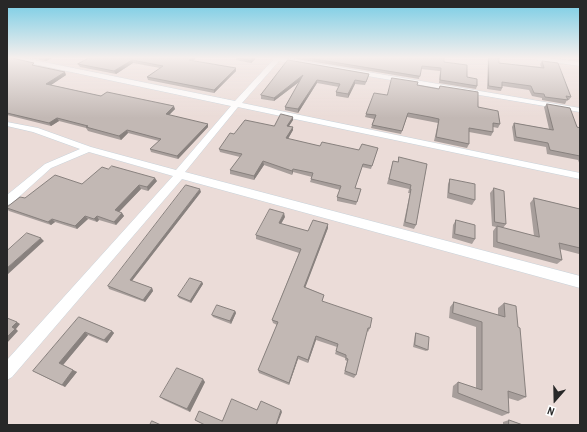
<!DOCTYPE html>
<style>
body{margin:0}
#map{position:relative;width:587px;height:432px;overflow:hidden;background:#ebdcd8;font-family:"Archivo Narrow",sans-serif}
canvas{display:block}
.frame{position:absolute;inset:0;border:8px solid #282828;pointer-events:none}
.north{position:absolute;left:535px;top:380px;width:40px;height:40px;-webkit-text-stroke:3px #fff;paint-order:stroke;rotate:200deg;font-size:11px;font-weight:700;line-height:16px;text-align:center;color:#282828}
.north::after{content:'';display:block;margin:auto;width:14px;height:18px;background:#282828;clip-path:polygon(50% 0,100% 100%,50% 72%,0 100%)}
</style>
<div id="map">
<canvas width="587" height="432"></canvas>
<div class="frame"></div>
<div class="north">N</div>
</div>
<script>
const context = document.querySelector('canvas').getContext('2d');
context.lineJoin = 'round';
function trace(path, color, width, dash) {
  context.strokeStyle = color;
  context.lineWidth = width;
  context.lineCap = dash ? 'butt' : 'round';
  context.setLineDash(dash || []);
  context.stroke(path);
}
function paint(path, color) {
  context.fillStyle = color;
  context.fill(path, 'evenodd');
}
const minor = new Path2D(`
 M12,58H24L235,101L273,60L271,58H285L580,108V112L279,61L242,103L580,173V179L238,107L185,172L580,276V288L182,179L12,377L7,380V360L173,176L89,152L51,168L11,204L7,205V195L45,164L80,149L33,132L7,126V122L38,128L91,147L176,170L231,106L15,60Z
 M535,58H551L580,62V66L538,60Z`);
trace(minor, '#c7d2da', 1);
paint(minor, '#fff');
paint(new Path2D(`
 M7,58L13,59L66,75L51,85L101,96L175,109L169,115L208,127L178,159L151,152L150,149L159,141L128,133L121,140L88,131L86,128L59,121L51,126L7,115Z
 M31,58H52L46,61Z
 M89,58H196L193,61L236,68V71L214,93L148,80L147,77L160,68L133,63L116,74L80,67L78,64Z
 M236,58H256L251,63L236,60Z
 M291,58H444V62L467,77L477,86L476,89L439,83L440,71L421,69L419,79Z
 M488,58H499V63L541,67L540,64L542,61L571,97L569,100H567L565,104L542,100V98L532,96L529,90L502,86V88L501,91L487,89Z
 M288,60L369,74L368,78L365,85L355,84L348,98L336,96V92L339,87L317,83L298,113L285,110V107L299,82L274,101L261,99V95Z
 M417,85L439,89L440,86L478,107L500,124L498,128L493,127V132L491,136L469,132V144L467,148L434,141L438,123L407,117L401,134L371,128L374,119L365,117L366,114L387,95Z
 M547,104L577,127L580,128V165L578,160L547,154L546,147L514,141L512,127L514,123L549,129L544,107Z
 M293,120L289,126L293,130L288,139L320,146L359,150L378,148L371,169L362,167L355,188L361,189L356,205L337,201V197L340,190L310,182L311,179L312,177L293,172L292,175L264,165L254,180L230,174V170L240,157L220,152L219,149L234,134L274,126Z
 M393,161L398,162L427,164L416,225L414,229L403,226L410,193H408L409,189L387,184Z
 M450,179L475,200L472,205L447,198L448,184Z
 M157,181L148,191L141,189L119,212L122,213L124,216L116,225L99,220L97,222L88,219L77,229L55,222L51,225L9,211L7,209V207L25,198L82,184Z
 M494,188L506,224L503,228L534,236L530,203L534,198L580,209V259L579,254L560,249L562,260L557,264L493,247V231L496,227L492,226L490,193Z
 M201,192L132,281L152,288L153,291L145,302L109,289L108,286Z
 M285,217L281,224L308,231L328,224V228L305,287L324,295L322,301L370,328L368,332L367,331L356,375L354,378L344,374L347,361L345,360V358L335,354L337,347L316,340L308,363L298,359L289,385L259,373L258,370L277,325L273,323L272,320L299,253L256,239V235Z
 M456,220L475,239L472,244L452,238L453,225Z
 M202,282L203,284L191,303L179,298L178,296Z
 M454,302L498,315V308L504,303L518,327L526,397L518,401L508,398L509,413L502,416L452,397L453,386L458,382L476,388V327L449,318L450,307Z
 M235,311L236,313L231,324L213,317L212,315Z
 M79,317L112,331L114,333L107,343L88,335L63,365L77,372L65,387L33,371Z
 M416,333L428,350L426,351L413,347L415,335Z
 M205,382L190,412L164,400L160,397Z
 M509,420L523,425H503V422Z`), '#a79e9b');
paint(new Path2D(`
 M44,58H52L46,61Z
 M192,58H196L190,63L189,60Z
 M253,58H256L251,63V60Z
 M132,60L133,63L116,74L114,71Z
 M236,68V71L214,93V90Z
 M65,72L66,75L48,87L46,84Z
 M303,75V79L274,101V98Z
 M317,80V83L298,113V109Z
 M355,80V84L348,98V94Z
 M174,106L175,109L167,117L166,114Z
 M293,117V120L287,129V126Z
 M57,118L59,121L51,126L49,123Z
 M208,124V127L178,159L177,156Z
 M293,127V130L286,142V138Z
 M127,130L128,133L121,140L119,136Z
 M263,161L264,165L254,180V176Z
 M293,169V172L292,175V171Z
 M155,178L157,181L148,191L147,187Z
 M139,185L141,189L117,214L115,210Z
 M200,189L201,192L131,282L130,280Z
 M122,213L124,216L116,225L114,222Z
 M284,213L285,217L279,227V223Z
 M85,216L88,219L77,229L75,226Z
 M97,216L99,220L97,222L94,219Z
 M52,219L55,222L51,225L48,222Z
 M328,224V228L304,291V287Z
 M41,238L44,241L7,275V268Z
 M202,282L203,284L191,303L190,301Z
 M152,288L153,291L145,302L143,300Z
 M235,311L236,313L231,324L230,321Z
 M17,322L20,324L16,329L18,331L7,343V337L12,327Z
 M112,331L114,333L107,343L104,340Z
 M85,332L88,335L63,365L59,363Z
 M316,336V340L308,363V360Z
 M298,356V359L289,385V383Z
 M73,370L77,372L65,387L62,385Z
 M203,379L205,382L190,412L187,409Z
 M281,410L282,412L277,425H276Z`), '#88817e');
const building = new Path2D(`
 M7,58H12L34,63L32,65L65,72L46,84L101,96L107,92L174,106L166,114L208,124L177,156L150,149L161,139L127,130L119,136L86,127L88,126L57,118L49,123L7,113Z
 M89,58H192L189,60L236,68L214,90L147,77L163,66L132,60L114,71L78,64Z
 M238,58H253L251,60Z
 M309,58H444V62L467,65V77L477,79V86L440,80L441,68L422,66L420,76Z
 M489,58H499V63L544,68L542,61L558,63L571,97L566,96L568,100L545,97L544,94L534,93L531,86L502,82V88L489,86Z
 M288,60L369,74L366,82L355,80L348,94L336,92L340,84L317,80L298,109L285,107L303,75L274,98L261,95Z
 M392,78L418,82L417,85L439,89L440,86L478,92V107L498,111L500,124L493,123V132L469,128V144L436,137L439,119L430,117L408,113L402,131L372,125L376,115L366,114L374,93L387,95Z
 M547,104L570,108L577,127L580,128V156L550,150L548,143L516,137L514,123L553,130Z
 M281,114L293,117L287,126L293,127L286,138L320,146L322,142L359,150L362,144L378,148L372,166L363,164L355,188L361,189L357,202L337,197L341,186L311,179L313,173L293,169L292,171L263,161L254,176L230,170L242,154L219,149L230,133L234,134L245,120L274,126Z
 M399,157L427,164L416,225L405,222L411,189H410L411,185L389,179L393,161L398,162Z
 M112,166L155,178L147,187L139,185L115,210L122,213L114,222L97,216L94,219L85,216L75,226L52,219L48,222L7,208V207L20,197L25,198L55,175L82,184L102,167L108,169Z
 M450,179L475,184V200L449,193Z
 M186,185L200,189L130,280L152,288L143,300L108,286Z
 M494,188L504,191L506,224L495,222Z
 M534,198L580,209V248L559,243L562,260L497,242V226L539,237Z
 M270,209L284,213L279,223L308,231L313,220L328,224L304,287L324,295L322,301L372,318L370,328H368L356,375L345,371L348,359L346,358V355L336,351L338,344L316,336L308,360L298,356L289,383L258,370L278,322L272,320L301,249L256,235Z
 M456,220L475,225V239L455,234Z
 M27,233L41,238L7,268V251Z
 M190,278L202,282L190,301L178,296Z
 M454,302L505,317L504,303L516,306L518,327L520,328L526,397L508,391L509,413L458,393V382L482,390V322L453,313Z
 M217,305L235,311L230,321L212,315Z
 M79,317L112,331L104,340L85,332L59,363L73,370L62,385L33,371Z
 M7,318L17,322L12,327L15,329L7,337Z
 M416,333L429,337L428,350L415,345Z
 M177,368L203,379L187,409L160,397Z
 M232,399L257,410L261,401L281,410L276,425H205L195,420L199,411L222,421Z
 M509,420L523,425H509Z
 M152,421L161,425H150Z`);
paint(building, '#c2b8b4');
trace(building, '#88817e', 1);
const sky = context.createLinearGradient(0, 0, 0, 118);
sky.addColorStop(0, '#75cce5');
sky.addColorStop(0.49, '#f6efed');
sky.addColorStop(1, '#f6efed00');
context.fillStyle = sky;
context.fillRect(0, 0, 587, 118);
</script>
